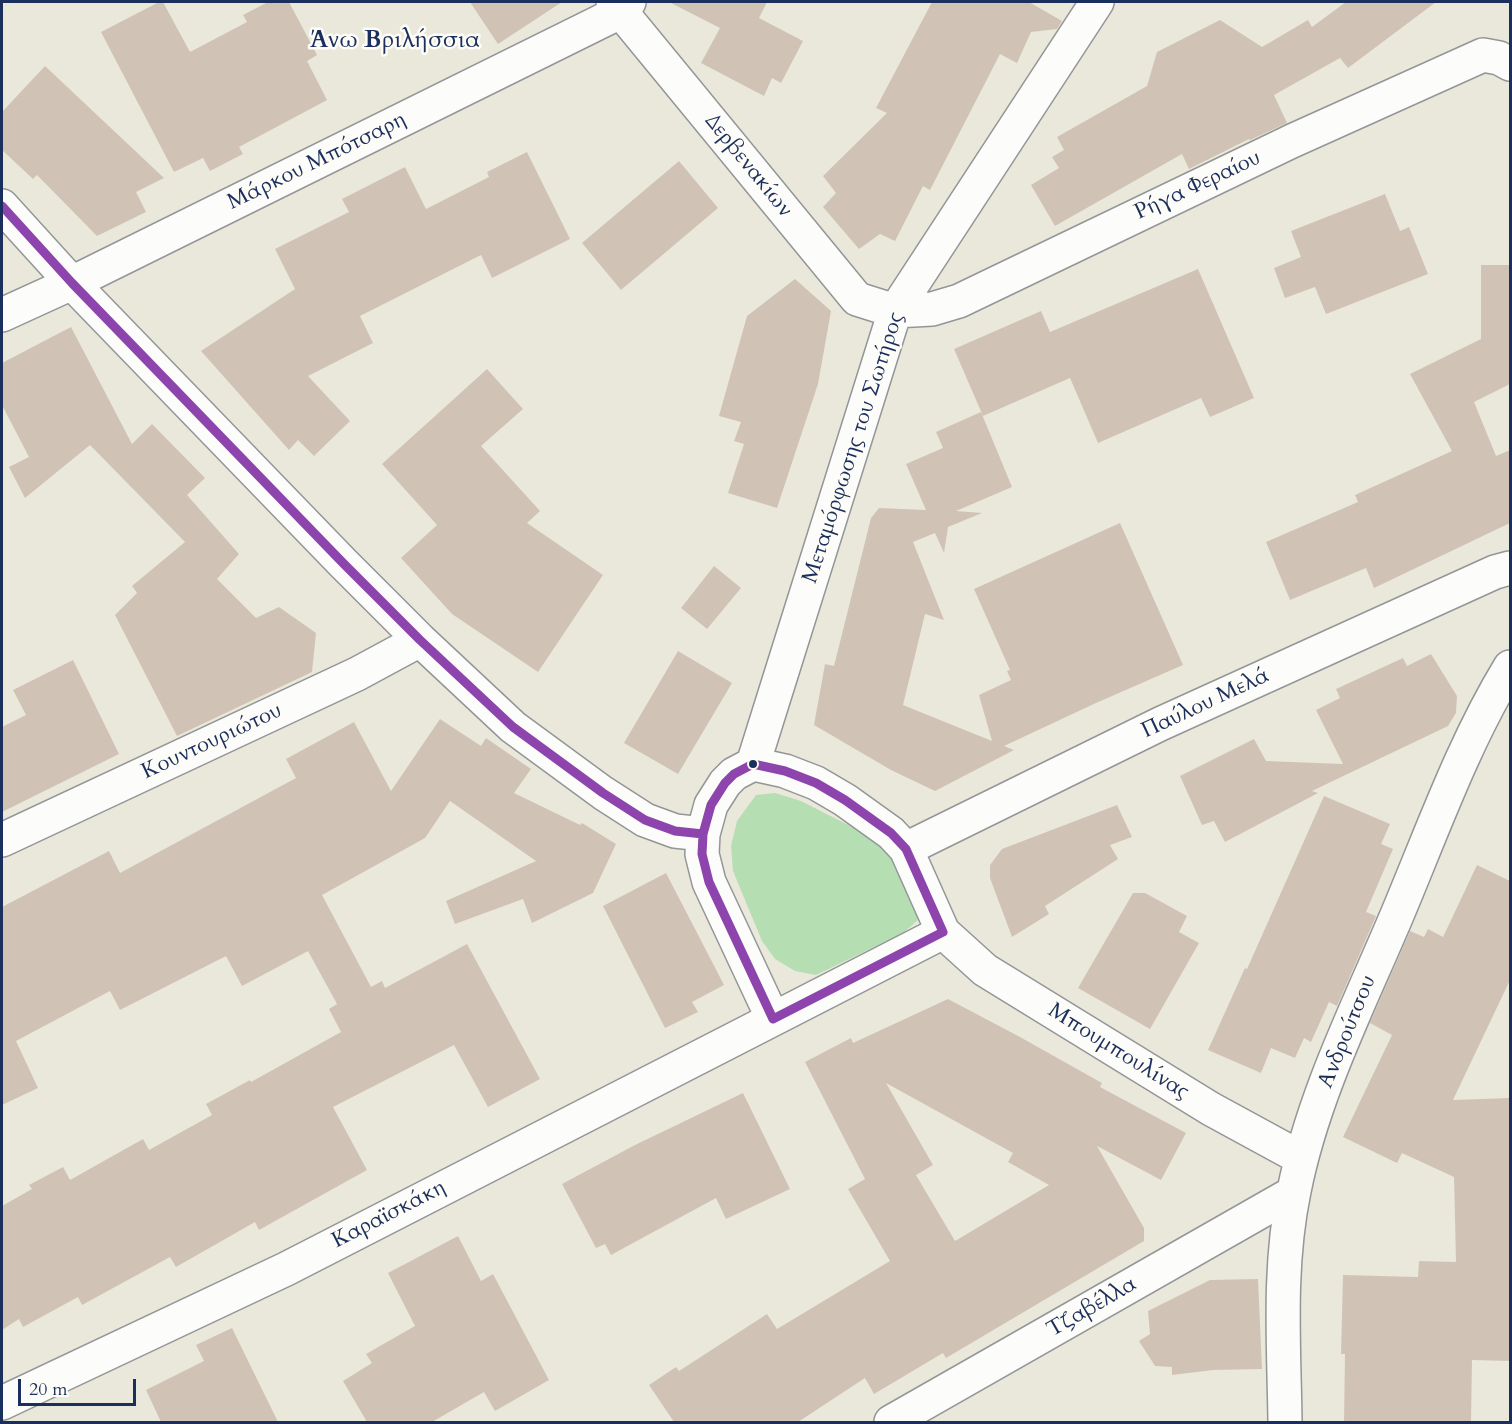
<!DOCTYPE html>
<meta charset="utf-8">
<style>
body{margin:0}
#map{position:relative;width:1512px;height:1424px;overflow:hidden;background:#eae8db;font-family:Cardo,serif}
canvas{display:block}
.frame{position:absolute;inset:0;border:3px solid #1b2f5e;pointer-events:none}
.scale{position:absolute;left:18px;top:1379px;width:118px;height:27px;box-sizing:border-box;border:3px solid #1b2f5e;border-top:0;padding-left:8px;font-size:18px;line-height:21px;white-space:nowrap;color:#1b2f5e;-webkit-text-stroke:4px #fdfcf7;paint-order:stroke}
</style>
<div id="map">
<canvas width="1512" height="1424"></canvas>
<div class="frame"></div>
<div class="scale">20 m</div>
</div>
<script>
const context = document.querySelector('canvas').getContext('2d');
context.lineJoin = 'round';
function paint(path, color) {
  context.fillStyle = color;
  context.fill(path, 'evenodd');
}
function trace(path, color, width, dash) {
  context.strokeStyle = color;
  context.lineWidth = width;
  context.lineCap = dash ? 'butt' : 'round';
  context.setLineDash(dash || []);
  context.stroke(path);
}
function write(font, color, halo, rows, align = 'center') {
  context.font = font + ' Cardo,serif';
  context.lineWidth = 5;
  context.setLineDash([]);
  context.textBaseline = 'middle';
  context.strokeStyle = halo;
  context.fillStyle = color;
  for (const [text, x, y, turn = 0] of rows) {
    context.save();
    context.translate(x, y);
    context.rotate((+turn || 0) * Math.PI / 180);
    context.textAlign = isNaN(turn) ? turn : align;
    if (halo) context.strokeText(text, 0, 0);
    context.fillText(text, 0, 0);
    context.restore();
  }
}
paint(new Path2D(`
 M775,793L801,801L872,837L888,848L914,899L918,920L903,933L816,975L795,971L775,959L762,941L733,871L731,846L737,821L756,795Z`), '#b5deb3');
paint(new Path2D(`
 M159,2H163L190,52L247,22L243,15L268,2H289L317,55L307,61L327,100L239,147L243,154L210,171L203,158L174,172L101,32Z
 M470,2H562L498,44Z
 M669,2H767L759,18L803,41L781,83L772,78L764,96L701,63L720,28Z
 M932,2H1029L1062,21L1057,29L1031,32L1017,63L1000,54L930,190L923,186L895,241L880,234L859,249L823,207L836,193L823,176L887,113L876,108Z
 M1346,2H1436L1348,68L1340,58L1274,95L1287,123L1250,140L1249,139L1189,169L1182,154L1055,226L1031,185L1059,168L1052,157L1064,150L1057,137L1147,86L1157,52L1220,20L1262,47L1308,20L1312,27Z
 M45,66L164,178L136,192L146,212L97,236L37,175L33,179L2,150V112Z
 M527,152L570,239L492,278L481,255L360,316L373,343L308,376L350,421L314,456L298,440L289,450L201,351L295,289L275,249L349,212L342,199L405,167L426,209L489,177L487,172Z
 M679,161L718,208L621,290L582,243Z
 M1385,194L1400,231L1409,227L1428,274L1326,314L1315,287L1285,298L1274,268L1301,257L1291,231Z
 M1481,265H1510V384L1474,402L1496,456L1510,450V523L1374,588L1366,568L1290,600L1266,542L1358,502L1355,495L1452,451L1410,374L1481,339Z
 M1198,269L1254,398L1210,417L1201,398L1098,443L1070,378L983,416L954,349L1041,311L1050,332Z
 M795,279L831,311L818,384L777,508L728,493L744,444L734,441L741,422L719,416L747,316Z
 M71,327L132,444L152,424L205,478L187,495L239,554L217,579L256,618L279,607L316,633L312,672L177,736L115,615L137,593L132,586L185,542L90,445L25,498L9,467L29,457L2,405V363Z
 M487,369L523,409L481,446L540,511L527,523L603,575L538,672L452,614L401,558L437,525L382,464Z
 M981,412L1012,487L956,511L982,513L948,527L944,553L935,533L913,542L944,620L925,614L903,705L992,741L979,695L1011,680L1007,671L1010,670L974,589L1120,523L1183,665L1096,703L1004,746L1014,750L935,791L891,770L814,725L825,664L834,666L871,518L879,508L926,510L906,464L943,448L936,432Z
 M714,566L741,588L707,629L681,608Z
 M678,651L732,683L678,774L624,743Z
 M1431,654L1457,696L1456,713L1448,726L1312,791L1318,793L1225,842L1214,821L1202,825L1180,776L1254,739L1266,761L1343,764L1316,710L1340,698L1336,689L1403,658L1407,666Z
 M73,660L119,754L2,812V727L26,715L13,690Z
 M440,719L481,746L486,738L531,769L514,793L580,825L582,823L616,844L593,893L532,923L523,899L455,924L446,901L536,861L450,801L425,838L322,895L371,987L382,981L385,988L467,944L540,1079L488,1107L454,1045L333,1107L367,1170L259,1230L255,1222L176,1267L170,1257L82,1305L78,1297L23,1327L19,1319L2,1330V1206L32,1189L29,1185L63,1167L70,1180L143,1139L149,1150L212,1115L206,1104L250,1080L251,1082L341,1032L329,1009L337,1004L308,951L242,986L226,956L120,1010L110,991L16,1041L38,1088L2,1105V907L109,851L120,873L296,778L286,759L354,722L391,791Z
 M1324,796L1390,824L1381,844L1393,849L1366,912L1376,916L1337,1006L1329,1002L1311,1042L1304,1038L1295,1058L1271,1048L1261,1073L1208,1050L1245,968L1247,969Z
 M1117,805L1132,837L1110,845L1118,859L1045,906L1049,914L1012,937L990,878V865L1002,849Z
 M1477,865L1510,881V980L1453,1100L1510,1098V1361L1472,1360L1471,1422H1344L1345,1354H1341L1343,1275L1418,1277L1419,1261L1456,1262L1454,1177L1402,1153L1397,1163L1343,1137L1392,1035L1370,1023L1410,931L1424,937L1428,929L1443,937Z
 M666,873L724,985L692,1002L698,1012L665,1028L603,906Z
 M1133,893H1145L1187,916L1179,932L1199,943L1150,1029L1078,988Z
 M948,999L1020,1037L1102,1083L1100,1087L1186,1133L1161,1180L1097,1146L1144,1228V1241L946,1358L943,1353L874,1394L865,1378L798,1422H674L649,1385L676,1367L679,1371L767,1314L777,1329L890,1261L848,1189L865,1179L805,1062L851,1038L853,1043ZM886,1083L1013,1153L1008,1162L1049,1185L955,1241L916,1175L933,1165Z
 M743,1093L790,1189L726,1219L716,1198L611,1255L605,1244L596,1248L562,1184L635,1145Z
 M458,1236L481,1281L493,1274L549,1380L495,1411L484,1392L432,1422H367L343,1381L372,1363L366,1354L415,1326L388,1273Z
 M1258,1279L1262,1369L1213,1370L1172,1375V1367L1155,1366L1139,1341L1150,1334L1148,1311L1210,1280Z
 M232,1328L278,1422H161L146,1390L204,1361L196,1345Z`), '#d0c3b6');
const minor = new Path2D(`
 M613,2L857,299L895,311L932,309L959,301L1292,141L1483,55L1499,58L1510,64
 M2,206L72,283L343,563L420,640L513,727L603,793L645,820L675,831L703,834
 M2,315L72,283L622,11L629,2
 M753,764L895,311L1097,2
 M2,840L357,674L420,640
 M906,849L1160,724L1495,572L1510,568
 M943,932L985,970L1211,1109L1301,1158
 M2,1403L286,1269L943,932L906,849L891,833L845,800L816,783L785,771L753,764L734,774L725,783L711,805L703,834L702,854L709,882L773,1019
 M891,1422L1293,1193
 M1285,1422C1284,1346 1278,1267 1294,1191C1313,1095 1359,1005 1397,915C1432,832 1463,744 1510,667`);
trace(minor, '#939697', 36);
trace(minor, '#fcfcfa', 33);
trace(new Path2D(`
 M2,206L72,283L343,563L420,640L513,727L603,793L645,820L675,831L703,834
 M753,764L785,771L816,783L845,800L891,833L906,849L943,932L773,1019L709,882L702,854L703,834L711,805L725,783L734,774Z`), '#8e44ad', 9);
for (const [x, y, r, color] of [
 [753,764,5,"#1b2f5e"]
]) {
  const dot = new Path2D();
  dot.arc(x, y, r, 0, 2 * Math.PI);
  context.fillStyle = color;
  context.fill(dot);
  trace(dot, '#fdfcf7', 2);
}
write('22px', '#1b2f5e', '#fdfcf7', [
 ["Μάρκου Μπότσαρη",317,162,-26],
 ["Δερβενακίων",748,166,51],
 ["Ρήγα Φεραίου",1198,186,-25],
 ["Μεταμόρφωσης του Σωτήρος",854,448,-72],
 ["Παύλου Μελά",1206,704,-25],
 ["Κουντουριώτου",212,742,-25],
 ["Ανδρούτσου",1348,1032,-68],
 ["Μπουμπουλίνας",1118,1052,32],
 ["Καραϊσκάκη",389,1215,-27],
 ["Τζαβέλλα",1092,1308,-30]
]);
write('bold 24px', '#1b2f5e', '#fdfcf7', [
 ["Άνω Βριλήσσια",395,41]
]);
</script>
